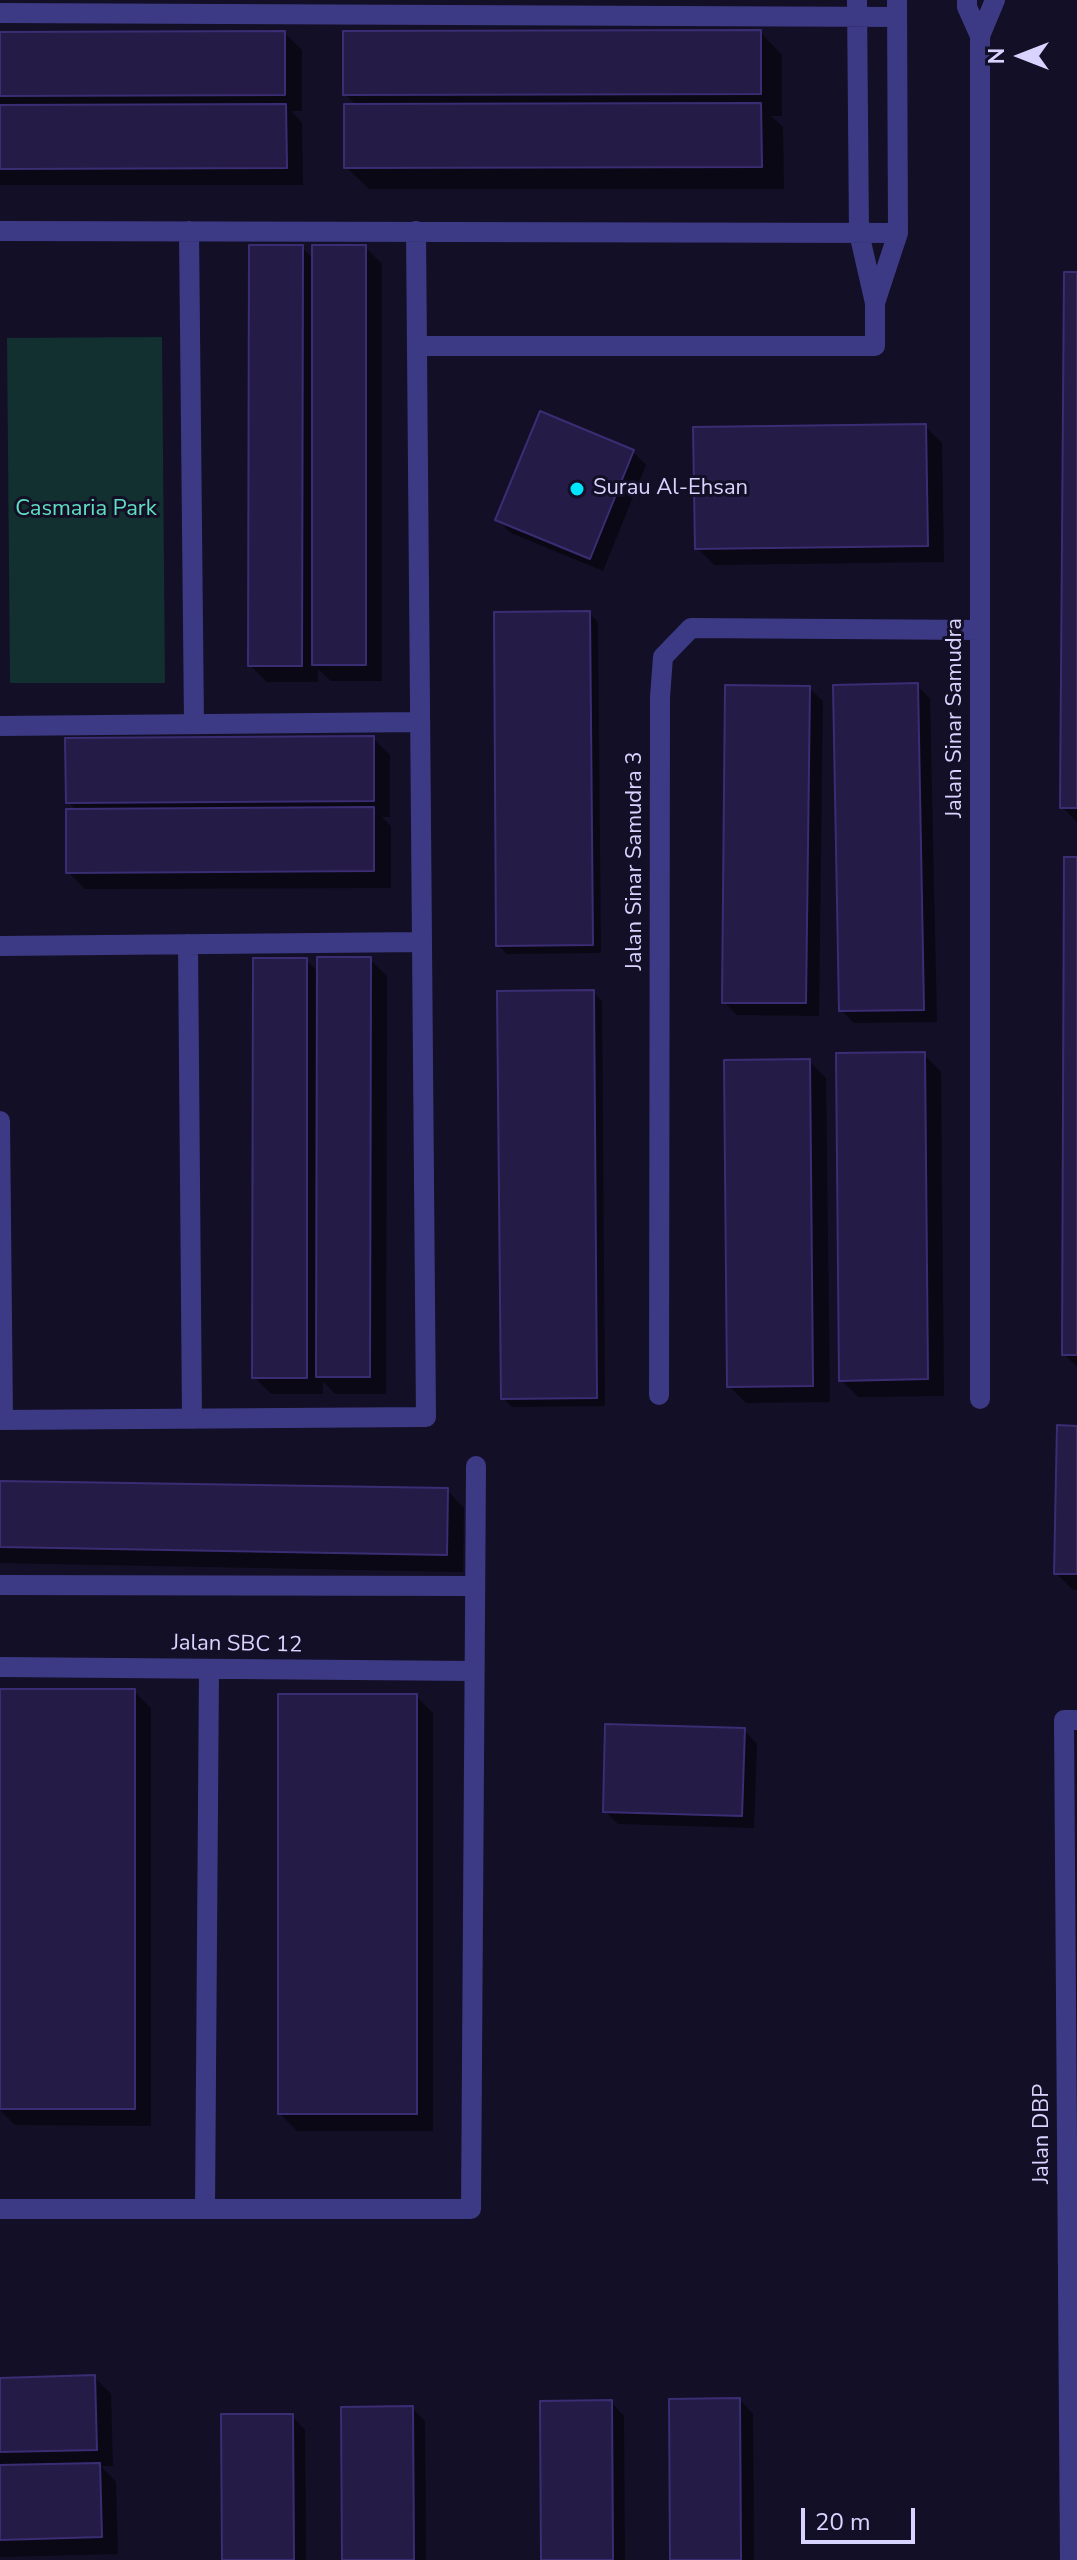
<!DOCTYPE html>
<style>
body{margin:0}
#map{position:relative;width:1077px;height:2560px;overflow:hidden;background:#130f26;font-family:"Nunito Sans",sans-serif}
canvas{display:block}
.north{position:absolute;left:981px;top:16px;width:80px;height:80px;-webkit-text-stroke:6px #130f26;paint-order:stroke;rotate:270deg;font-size:22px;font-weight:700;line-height:32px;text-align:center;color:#d9d4ff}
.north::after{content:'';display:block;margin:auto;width:28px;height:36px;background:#d9d4ff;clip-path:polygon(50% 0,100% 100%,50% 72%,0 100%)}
.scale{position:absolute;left:801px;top:2508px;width:114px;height:36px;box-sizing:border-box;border:4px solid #d9d4ff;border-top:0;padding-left:10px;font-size:24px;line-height:28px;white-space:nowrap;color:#d9d4ff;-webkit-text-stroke:6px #130f26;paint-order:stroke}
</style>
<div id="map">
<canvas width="1077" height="2560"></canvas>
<div class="north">N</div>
<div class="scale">20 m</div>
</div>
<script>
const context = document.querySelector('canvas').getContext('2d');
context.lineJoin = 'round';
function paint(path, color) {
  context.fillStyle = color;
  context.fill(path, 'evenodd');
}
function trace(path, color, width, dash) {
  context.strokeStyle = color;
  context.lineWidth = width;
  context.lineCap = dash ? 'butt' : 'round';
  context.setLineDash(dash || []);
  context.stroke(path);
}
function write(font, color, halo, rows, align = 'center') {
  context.font = font + ' "Nunito Sans",sans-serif';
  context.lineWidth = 6;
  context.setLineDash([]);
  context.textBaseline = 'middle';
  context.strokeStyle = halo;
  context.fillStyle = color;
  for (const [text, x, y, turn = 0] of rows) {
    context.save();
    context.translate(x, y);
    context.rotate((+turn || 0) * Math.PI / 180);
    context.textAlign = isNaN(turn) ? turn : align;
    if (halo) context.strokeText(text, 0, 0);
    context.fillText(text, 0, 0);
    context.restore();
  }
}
paint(new Path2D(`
 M162,337L165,683H10L7,338Z`), '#12302f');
paint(new Path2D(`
 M760,32L782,55V116H771L783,127L784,189H369L346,167L357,106L345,94Z
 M284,33L302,50V111H291L302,123L303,185H0V34Z
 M302,247L314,260L365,247L382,264V681H331L318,669V682H267L250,665Z
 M1077,274V822L1062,807Z
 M925,426L942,443L944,562L714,565L697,548Z
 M633,452L646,465L603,571L511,533L497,519Z
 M589,613L598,622L601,953L507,954L498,945Z
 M917,685L930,699L937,1022L854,1023L841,1010Z
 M809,688L823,701L819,1016L737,1015L724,1002Z
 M373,738L390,755V817H382L391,826V888L85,889L68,872L77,811L68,802Z
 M1077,859V1367L1064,1354Z
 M370,959L387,976L386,1394H335L323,1381V1394H271L254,1377L306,960L319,973Z
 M593,992L602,1001L605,1406L512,1407L503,1398Z
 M924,1054L941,1072L944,1396L858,1397L841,1380Z
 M809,1061L826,1078L830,1402L746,1403L729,1386Z
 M1077,1428V1590H1073L1056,1573Z
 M0,1483L447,1490L464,1508L463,1572L0,1563Z
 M0,1691H134L151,1708V2126L15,2125L0,2110Z
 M416,1696L433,1713V2131H297L280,2114Z
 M744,1730L757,1744L754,1828L618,1824L605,1811Z
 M94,2377L111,2394L113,2466H101L116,2482L118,2554L0,2557V2380Z
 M740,2400L753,2414L754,2560H672Z
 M611,2402L624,2416L625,2560H543Z
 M412,2408L425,2421L426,2560H344Z
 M292,2416L305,2430L306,2560H224Z`), '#0007');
const building = new Path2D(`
 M761,30V94L343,95V31Z
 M285,31V95L0,96V32Z
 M761,103L762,167L344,168V104Z
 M286,104L287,168L0,169V105Z
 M249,245H303L302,666H248Z
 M312,245H366V665H312Z
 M1064,272H1077V808H1060Z
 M540,411L634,450L590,559L495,520Z
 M926,424L928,546L695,549L693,427Z
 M590,611L593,945L496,946L494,612Z
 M918,683L924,1010L839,1011L833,685Z
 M725,685L810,686L806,1003H722Z
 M374,736V801L66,803L65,738Z
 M374,807V871L66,873V809Z
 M1064,857H1077V1355H1062Z
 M317,957H371L370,1377H316Z
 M253,958H307V1378H252Z
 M594,990L597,1398L501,1399L497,991Z
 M925,1052L928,1379L839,1381L836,1053Z
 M810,1059L813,1386L727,1387L724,1060Z
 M1057,1425L1077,1426V1574H1054Z
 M0,1481L448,1488L447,1555L0,1547Z
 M0,1689H135V2109H0Z
 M278,1694H417V2114H278Z
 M605,1724L745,1728L742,1816L603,1812Z
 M95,2375L97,2450L0,2452V2378Z
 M740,2398L741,2560H670L669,2399Z
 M612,2400L613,2560H541L540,2401Z
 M413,2406L414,2560H342L341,2407Z
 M221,2414H293L294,2560H222Z
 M100,2463L102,2537L0,2540V2465Z`);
paint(building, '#241b47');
trace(building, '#3b2d73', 2);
trace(new Path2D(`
 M0,13L897,17
 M0,231L898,233
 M189,231L194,724
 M875,303L898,233L897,0
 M417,346H875V303L859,233L857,0
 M0,726L420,722
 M188,944L192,1419
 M0,946L422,942
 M0,1121L3,1420
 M0,1420L426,1417L416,231
 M0,1585L475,1586
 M0,1667L473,1671
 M0,2209H471L476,1466
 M205,2209L209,1669`), '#3d3a85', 20);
trace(new Path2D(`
 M967,0V7L980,36
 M659,1395L660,697L663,657L691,628L980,630
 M980,1399V36L995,0
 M1070,2560L1064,1720H1077`), '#3d3a85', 20);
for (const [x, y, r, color] of [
 [577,489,8,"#00e5ff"]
]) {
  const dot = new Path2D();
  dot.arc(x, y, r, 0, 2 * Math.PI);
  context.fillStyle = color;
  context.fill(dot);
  trace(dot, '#130f26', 3);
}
write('22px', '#d9d4ff', '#130f26', [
 ["Surau Al-Ehsan",593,489]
], 'left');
write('22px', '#5fe0c0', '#130f26', [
 ["Casmaria Park",86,510]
]);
write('22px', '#d9d4ff', '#130f26', [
 ["Jalan Sinar Samudra",956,718,-90],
 ["Jalan Sinar Samudra 3",636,861,-90],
 ["Jalan SBC 12",237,1645,1],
 ["Jalan DBP",1043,2134,-90]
]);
</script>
